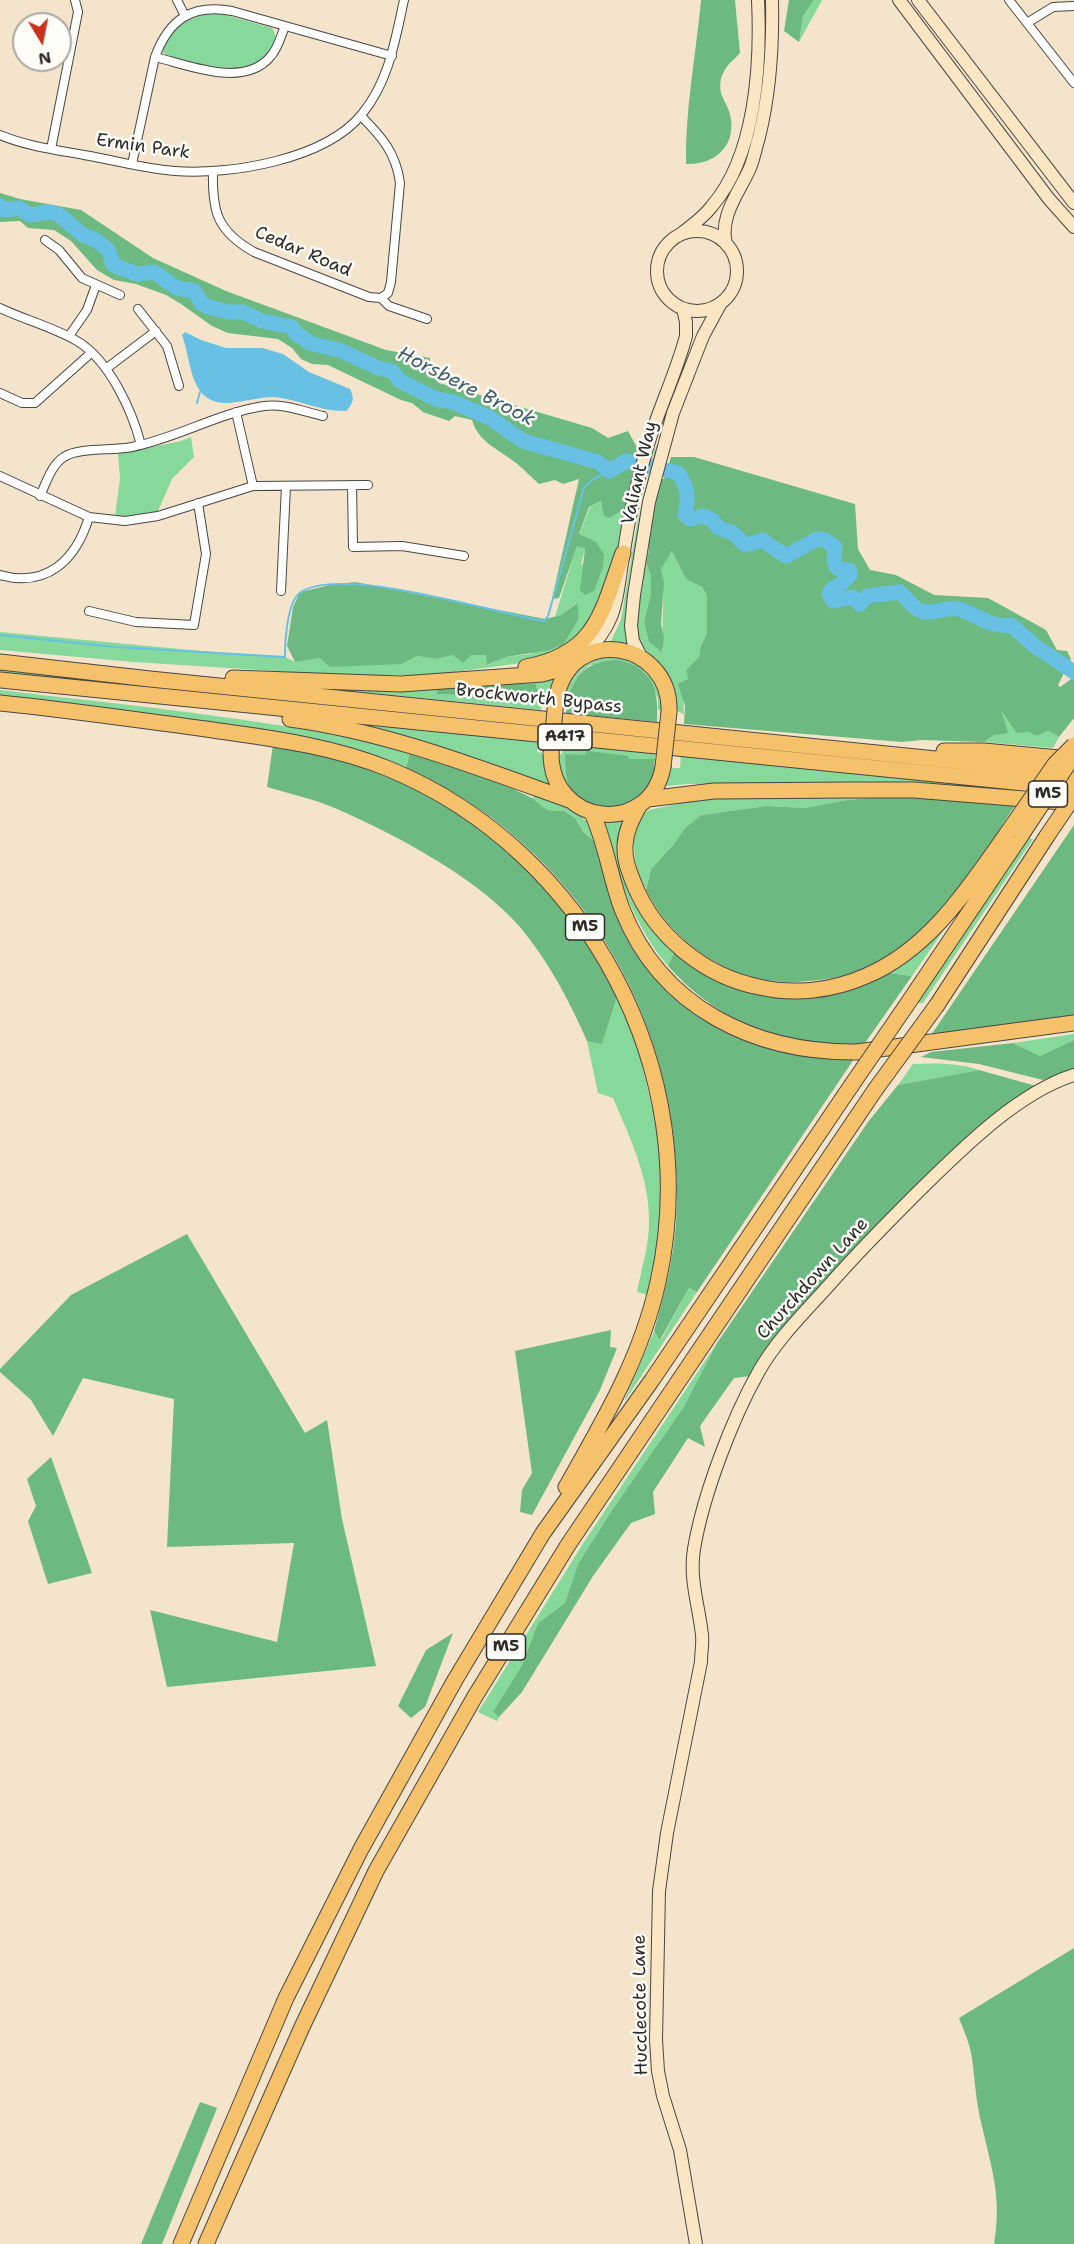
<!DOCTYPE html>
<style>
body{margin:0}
#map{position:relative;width:1074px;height:2244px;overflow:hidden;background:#f3e4cb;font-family:"Shantell Sans",sans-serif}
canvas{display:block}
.north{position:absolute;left:12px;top:12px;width:60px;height:60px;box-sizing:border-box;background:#fdfcf7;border:2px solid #a9a8a5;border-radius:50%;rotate:170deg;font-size:16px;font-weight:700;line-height:24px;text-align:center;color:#2b2b2b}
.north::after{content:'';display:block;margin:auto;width:21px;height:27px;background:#c8321e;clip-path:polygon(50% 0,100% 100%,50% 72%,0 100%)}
</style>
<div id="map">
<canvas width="1074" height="2244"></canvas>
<div class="north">N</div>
</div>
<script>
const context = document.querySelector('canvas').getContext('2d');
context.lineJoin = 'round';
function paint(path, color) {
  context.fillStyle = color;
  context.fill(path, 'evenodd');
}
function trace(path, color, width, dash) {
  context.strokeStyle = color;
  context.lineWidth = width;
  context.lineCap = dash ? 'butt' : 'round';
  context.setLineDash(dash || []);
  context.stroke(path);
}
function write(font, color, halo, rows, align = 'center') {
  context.font = font + ' "Shantell Sans",sans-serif';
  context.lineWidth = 5;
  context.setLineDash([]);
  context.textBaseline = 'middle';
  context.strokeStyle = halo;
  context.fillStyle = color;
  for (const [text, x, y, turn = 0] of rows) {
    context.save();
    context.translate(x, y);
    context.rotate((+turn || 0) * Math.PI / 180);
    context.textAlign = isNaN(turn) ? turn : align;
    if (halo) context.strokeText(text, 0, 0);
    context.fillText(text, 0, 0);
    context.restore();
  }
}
paint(new Path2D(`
 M814,0H822L799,42L803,16Z
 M212,13L222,14L272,28C277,35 276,41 272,49C251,85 200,65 169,58L163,52C165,29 191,16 212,13Z
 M191,437L194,457L172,479L157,513L125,519L115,517L120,478L118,454L181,441Z
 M661,441L625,622L629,646L609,645L621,620L637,524L655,448Z
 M602,501L618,513L629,510L606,595L580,639L543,660L433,675H339L134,662L0,650V632L201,651L285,657L295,662L320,658L402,664L417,656L437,659L453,655H487L488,665L505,657L530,654L579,618L576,603L561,615L555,617L577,545L585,549L581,565L604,554L596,543L579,535L590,507Z
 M648,537L649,551L646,563L651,576V593L644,622L649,642L663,651C661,623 666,596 661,568L672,551L686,579L702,587L707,594V633L700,648L699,657L686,670L688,679L679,685L683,696L684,714L677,711C678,693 670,672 657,660C649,653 642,649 638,639C631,620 645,560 648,537Z
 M607,657C627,656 645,665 656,682C661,689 662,702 663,710H658V699L646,673L625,662L590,665L579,675L573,684L567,702L563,701C571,677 581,663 607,657Z
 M0,670L539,725V728L0,672Z
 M556,678L551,690L550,700L542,699L541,710L320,688L438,685V694L539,699L536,684L499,682Z
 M0,690C138,707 276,718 410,752L406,768L346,747L0,696Z
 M1000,708L1028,732L1037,736L1048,731L1059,737L1053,748L984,742L994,735Z
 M342,721L538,741L537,752L543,753L544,764L550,788Z
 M563,743L655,754V759H629L573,793L561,777L559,754H562Z
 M681,755L1026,790L1025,793L915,784H688L665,786L671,768H680Z
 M538,793L572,810L588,822L597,843L584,833L575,818L564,811L547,810L532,798Z
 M910,795L847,800L805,808L767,806L701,815L685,828L674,844L651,869L646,889C637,872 633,857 634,837L630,835L641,815L649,810L711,797Z
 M624,820L622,849L675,950L668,966C637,931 612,868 604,822Z
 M1028,838L1033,839L923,1003H917Z
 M953,917L912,976L881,972Z
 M618,993L636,1041L656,1123L663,1202L649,1295L637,1292C641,1270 649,1246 649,1223C650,1178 630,1138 613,1098L598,1093L587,1041L602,1043Z
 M1074,1034V1040L1040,1056L1013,1043Z
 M913,1064C935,1063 958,1063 979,1070L898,1085Z
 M689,1288L697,1292L624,1402L654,1331L661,1340Z
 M717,1343L683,1408L612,1510L578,1564L565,1603L538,1623L522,1665L493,1712L499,1717L497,1721L478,1712L584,1542Z`), '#86d99a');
paint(new Path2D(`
 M701,0H735L740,53C732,62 725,65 721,79C717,97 729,103 731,119C735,148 713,165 686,164C685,109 696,55 701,0Z
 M789,0H814L803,16L799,42L784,31Z
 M0,193L20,199L81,210L153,258L226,291L386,350L430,358L431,373L439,383L592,428L608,438L628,431L641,455L629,510L618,513L609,518L604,516L601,501L589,507L579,534L596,542L604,554L603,567L594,591L585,595L580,590L585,549L577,546L559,598L552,599L579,479L563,484L555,480L539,484C529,475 520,465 509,458C494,447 478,440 472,420L455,416L449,421L423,412L412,403L401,400L328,365L312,364L301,359L292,348L278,339L228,333L212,326L181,304L166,295L136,284L114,280L97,270L71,241L54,230L28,228L20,221L0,222Z
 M671,457H694L855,504L858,549L870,570L896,575L934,595L988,598L1046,630L1057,650L1067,651L1071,659L1058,685L1060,687L1074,677V718L1059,737L1048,731L1037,736L1028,732L1017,733L1001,710L1008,733L994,735L984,742L922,740L902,742L684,724L685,706L678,684L688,679L686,670L699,657L700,648L707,633V595L702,587L686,579L672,551L661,569L664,583L661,624L664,638L662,652L649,642L644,622L651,593V576L646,563L649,551L648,537L661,479H664Z
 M355,582L545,619L561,615L577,603L579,618L563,645L549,650L506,657L487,665L486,655H471L463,663L453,655L437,659L417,656L402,664L330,667L320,658L295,662L287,646L293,607L300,592L330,585Z
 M617,660C653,667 659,690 657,722L566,713C569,680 583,661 617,660Z
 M499,682L536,684L539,699L437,694L438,685Z
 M273,745L343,760L404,784L459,813L511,853L558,900L618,993L602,1044L587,1041C569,1000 549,962 520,927C478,878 396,835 337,809C315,799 290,794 267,787Z
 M587,751L628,756L629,759H655L654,765L656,767C653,777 649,787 641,795C624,811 586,812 572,791C565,781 566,766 565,754L585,755Z
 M410,752L503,784L532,798L547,810L564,811L575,818L584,833L597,843L652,970L752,1042L779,1051L809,1057L854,1059L697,1292L689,1288L660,1340L654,1331C664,1296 673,1261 676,1224C686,1067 619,914 492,818C466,799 436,782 406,768Z
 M910,795L1016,804C980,859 930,939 868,968C849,976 830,979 810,981C787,984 761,981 738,973C697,956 666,929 646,890L651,869L674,844L685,828L701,815L767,806L805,808L847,800Z
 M1074,825V1016L931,1035Z
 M675,950L772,993L881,972L912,976L865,1043C792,1053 716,1021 668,966Z
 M1074,1040V1070L1043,1080L979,1064L921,1057L931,1052L1013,1043L1040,1056Z
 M979,1070L1036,1086L975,1134L751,1376L734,1378L700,1426L705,1447L688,1438L653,1492L655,1514L631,1523L593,1576L522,1692L499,1717L493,1712L522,1665L538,1623L565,1603L578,1564L612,1510L683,1408L717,1343L868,1122L898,1085Z
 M187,1234L305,1433L327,1420L342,1519L376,1666L167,1687L150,1610L277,1642L294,1543L167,1547L174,1399L83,1378L53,1436L31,1400L0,1372V1369L71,1295Z
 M611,1330L610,1347L617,1348L600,1390L532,1515L520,1512L522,1490L532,1473L515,1351Z
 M51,1457L92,1573L48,1584L28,1521L36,1506L27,1479Z
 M453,1633L425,1707L411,1718L398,1706L426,1650Z
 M1074,1948V2244H994C1002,2198 992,2170 982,2126C976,2103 975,2081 972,2058C970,2044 964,2031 959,2018Z
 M200,2102L217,2108L162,2244H141Z`), '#6cb982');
paint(new Path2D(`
 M185,332L201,340L226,348H262L283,354L309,372L350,389C355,399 353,404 346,411C321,412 298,399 274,397C259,397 243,402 228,403C189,404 192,362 182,335Z`), '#68c0e5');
trace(new Path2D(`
 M197,403L200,392
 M0,635L116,647L285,657C285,642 287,600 301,592C343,565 493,613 544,621L548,616L584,488L592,480L609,471`), '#68c0e5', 2);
trace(new Path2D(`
 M0,206L4,210L19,208L30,215L48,212L58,214L83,235L96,240L109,251L113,265L137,274L154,272L177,288L194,291L202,304L209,307L229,312H243L262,321L292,327L296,334L304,338L309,343L342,351L378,368L392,371L400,381L436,399L453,402L490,418L523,441L598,462L609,471L626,461L678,473C688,487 689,498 685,515L690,519L704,516L712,520L719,528L733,533L744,544H751L762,540L786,556L817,539L825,540L835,547L834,561L836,567L842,570H849L850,575L841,584L832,589L829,594L833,601L852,597L860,604L867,596L900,592C905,597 911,605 917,609C931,617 944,606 958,609C978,614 988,628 1011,625L1035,646L1074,672`), '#68c0e5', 15);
const street = new Path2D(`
 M177,0L185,16
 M1009,0L1074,83
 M1027,23L1053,7L1074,6
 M155,57C189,65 244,89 271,56C278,48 281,36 285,26
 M361,116C382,137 396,153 400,183L391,282L388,293L381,298
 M0,135C26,146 57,150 84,155C114,160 145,169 175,171C230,175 325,160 362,114C389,81 395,41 404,0
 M51,149L78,12L75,0
 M132,164L155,57C169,19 192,4 232,11L392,56
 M213,171C212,212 217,231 254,252L369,297L381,298L389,306L427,319
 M45,240L59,250L82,278L120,295
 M0,308C25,320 53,327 77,341C109,360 132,410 141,445
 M138,309L167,346L179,386
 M69,336L87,310L96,285
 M107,368L156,331
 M0,393L22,403H35L91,353
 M236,412L253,486
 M0,476L89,517L125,521L158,516L253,486L368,485
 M352,485L353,547L402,546L464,556
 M40,496C46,483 52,464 64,457C79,447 113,451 132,447C177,438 218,413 264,406C283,403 305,412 323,416
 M0,575C47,588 76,560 89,517
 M281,591L286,486
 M89,611L136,622L194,625L206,554L198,503`);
const secondary = new Path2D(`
 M899,0L1049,199L1074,227
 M918,0L1074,203
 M657 271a40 40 0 1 1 80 0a40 40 0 1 1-80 0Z
 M678,236C690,227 703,218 712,206C756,155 761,64 758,0
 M726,244C719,216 739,193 750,168C754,158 756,147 759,137C770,93 773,45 772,0
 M584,654C620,621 616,595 624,551C629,516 637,482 647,448C658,410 676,374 686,336V322L683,309
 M642,659L633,641L631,626L634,595L649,502L673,413L703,336L721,303
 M696,2244L680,2150L663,2096L658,2071L656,2040L659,1891L667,1833L701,1662C701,1653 703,1644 702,1635C699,1606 689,1579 694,1549C703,1495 732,1419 759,1371C778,1338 806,1311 831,1283C859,1251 889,1221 919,1191C961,1150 1017,1093 1074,1075`);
const highway = new Path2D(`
 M0,662L150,679L1074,773
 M526,667C597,654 602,611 623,553
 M233,678L401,684L542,674L571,666
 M0,680L1074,788
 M556,700C570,621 672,642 669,712
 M0,703C69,710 137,720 206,729C268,738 330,745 389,769C587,851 705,1072 658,1282C641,1358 604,1420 566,1487
 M290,719C387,732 477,767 569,800
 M944,751H984L1070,759
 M551,753C551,827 650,837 663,767
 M648,799L714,791L850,790H914L1074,803
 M639,806C632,819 626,830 625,845C624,859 629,871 634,884C655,936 704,976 759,987C794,995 832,991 866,976C930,949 969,887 1008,832
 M592,813C606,843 610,877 622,909C661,1008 755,1053 857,1052L1074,1023
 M937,1005L1047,836
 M906,1006L1022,834
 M181,2244L286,1998L361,1849L455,1680L543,1533L652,1380L851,1086
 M206,2244L302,2027L376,1871L474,1698L568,1545L875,1090`);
trace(street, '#494743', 10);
trace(secondary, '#494743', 14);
trace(highway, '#494743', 17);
trace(street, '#fff', 8);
trace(secondary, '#fbe6c4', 12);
trace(highway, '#f6c16b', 15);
const highwayBridge = new Path2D(`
 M551,753L556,700
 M663,767L669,712
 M1008,832L1055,764L1074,745
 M1022,834L1074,755
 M1047,836L1074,796
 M851,1086L906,1006
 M875,1090L937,1005`);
trace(highwayBridge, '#494743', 17, []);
trace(highwayBridge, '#f6c16b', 15);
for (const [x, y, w] of [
 [565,737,54],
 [1048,794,39],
 [585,927,39],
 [506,1647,39]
]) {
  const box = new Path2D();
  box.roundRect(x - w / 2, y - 13, w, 26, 4.5);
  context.fillStyle = '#fdfcf7';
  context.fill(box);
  trace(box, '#2b2b2b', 1.5);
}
write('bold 16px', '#2b2b2b', null, [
 ["A417",565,737],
 ["M5",1048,794],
 ["M5",585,927],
 ["M5",506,1647]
]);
write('18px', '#2b2b2b', '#fdfcf7', [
 ["Ermin Park",143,147,8],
 ["Cedar Road",303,252,23],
 ["Valiant Way",640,473,-77],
 ["Brockworth Bypass",539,699,6],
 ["Churchdown Lane",813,1279,-48],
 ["Hucclecote Lane",641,2005,-91]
]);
write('italic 20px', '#405f6c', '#fdfcf7', [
 ["Horsbere Brook",466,387,27]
]);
</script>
